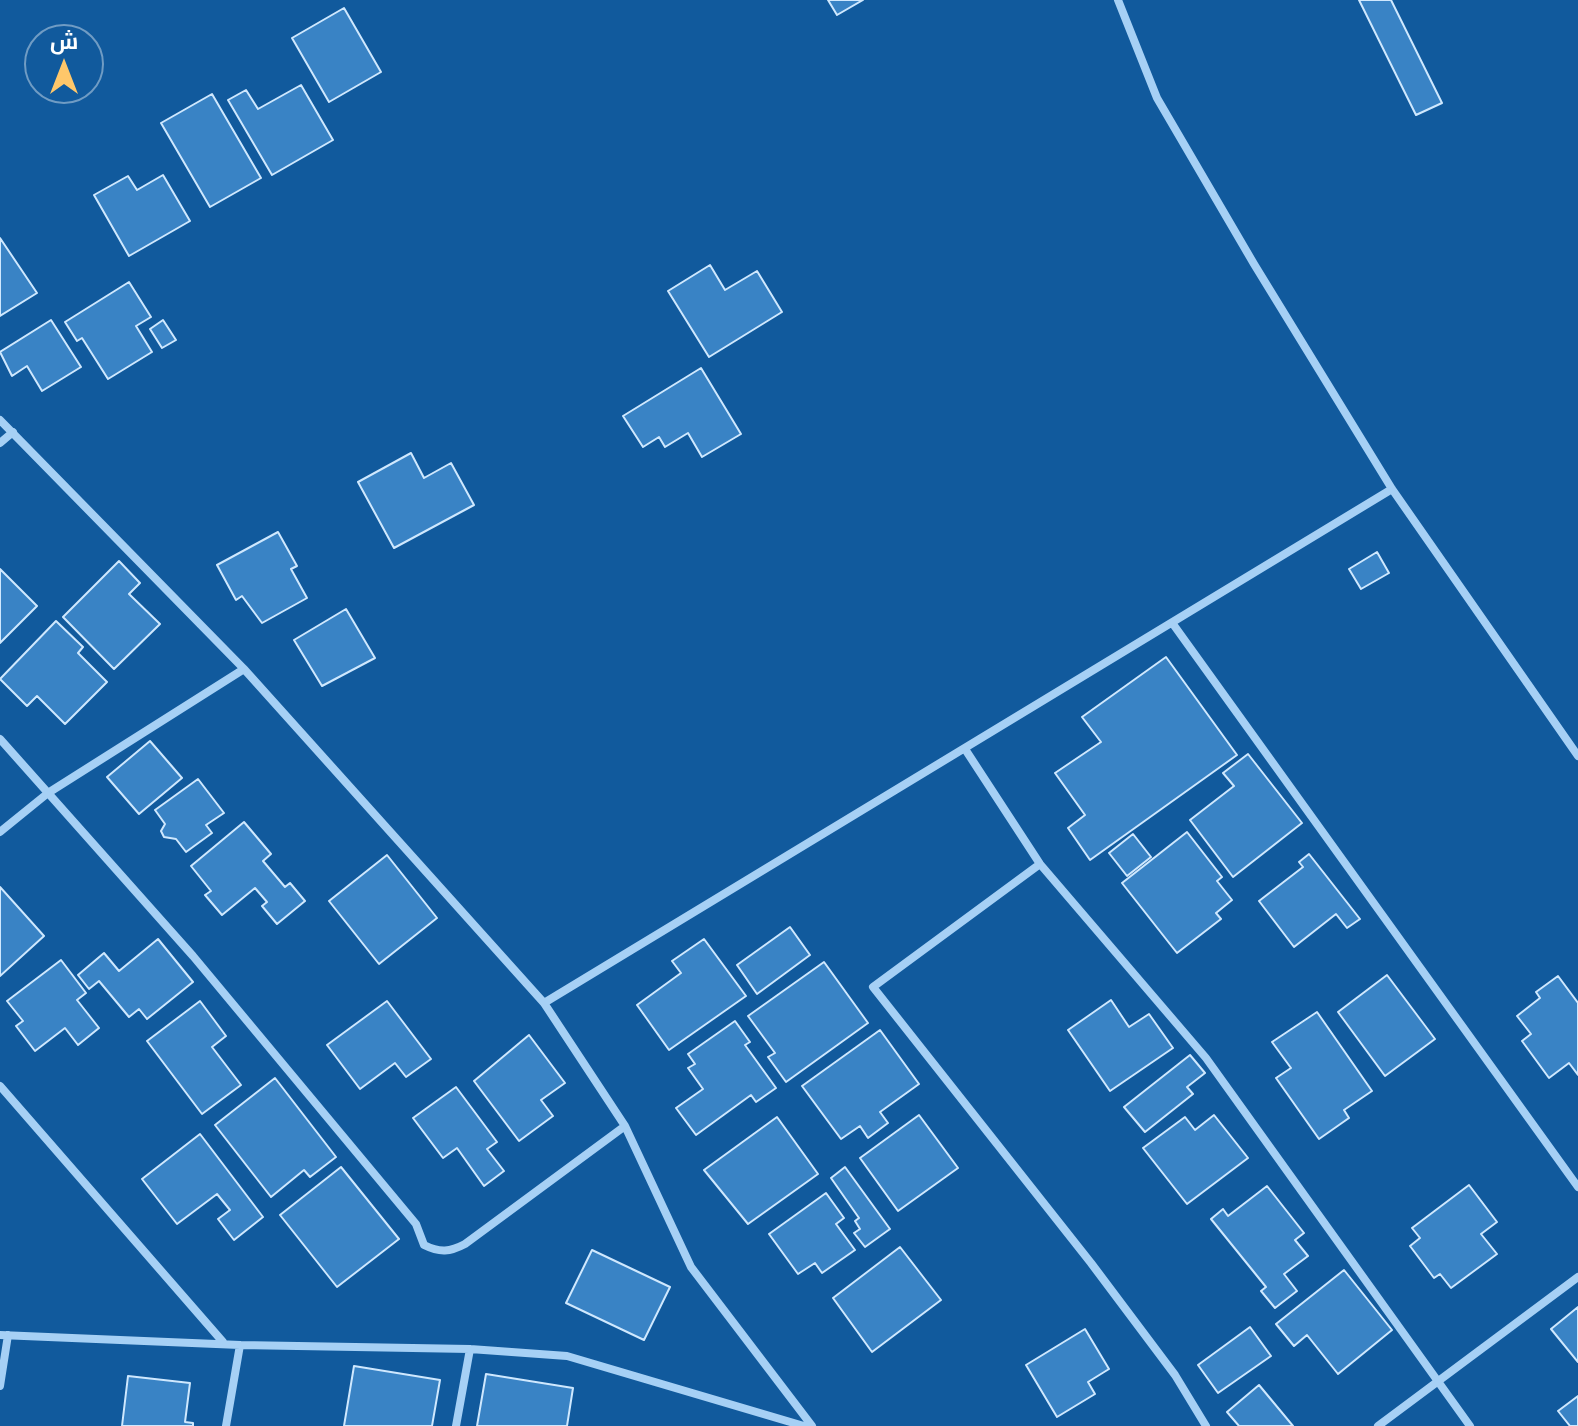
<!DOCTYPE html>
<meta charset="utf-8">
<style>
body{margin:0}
#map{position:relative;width:1578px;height:1426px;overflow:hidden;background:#115a9d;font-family:"Fira Sans Condensed",Cairo,sans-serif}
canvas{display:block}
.north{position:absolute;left:24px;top:24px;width:80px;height:80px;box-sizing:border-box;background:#115a9d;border:2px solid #709cc4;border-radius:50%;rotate:0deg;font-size:22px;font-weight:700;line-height:32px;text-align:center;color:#fff}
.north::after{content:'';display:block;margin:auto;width:28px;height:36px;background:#ffc76a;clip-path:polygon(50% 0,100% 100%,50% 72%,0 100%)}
</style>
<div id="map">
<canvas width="1578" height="1426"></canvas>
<div class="north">ش</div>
</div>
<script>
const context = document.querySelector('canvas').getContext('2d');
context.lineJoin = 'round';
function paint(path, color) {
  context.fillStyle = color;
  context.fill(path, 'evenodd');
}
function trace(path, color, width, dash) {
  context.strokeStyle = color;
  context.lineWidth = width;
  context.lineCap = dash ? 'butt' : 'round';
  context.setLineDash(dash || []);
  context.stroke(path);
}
const building = new Path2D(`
 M828,0H863L837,15Z
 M1359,0H1391L1442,103L1416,115Z
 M344,8L381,72L329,102L292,38Z
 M301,85L333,140L272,175L228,100L246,90L258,109Z
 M212,94L261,178L210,207L161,123Z
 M163,175L190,221L129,256L94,195L128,176L137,190Z
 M0,238L37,293L0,316Z
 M710,265L725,290L757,271L782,312L709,357L668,291Z
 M129,282L151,317L136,326L152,352L108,379L82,338L77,341L65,322Z
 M51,320L81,367L42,391L27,366L12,376L0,352Z
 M163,320L176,340L162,348L150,329Z
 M701,368L741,434L702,457L688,433L665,447L659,437L643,447L623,416Z
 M411,453L424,478L451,463L474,505L394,548L358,482Z
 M278,532L297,566L291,569L307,598L262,623L242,596L236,600L217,565Z
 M1377,552L1389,573L1361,589L1349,569Z
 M119,561L140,583L129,594L160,624L114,669L63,617Z
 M0,569L37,606L0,643Z
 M346,609L375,658L322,686L294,640Z
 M56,621L83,647L78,653L107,682L65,724L37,696L27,706L0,679Z
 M1166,657L1237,755L1090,860L1068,828L1085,815L1055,773L1101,742L1082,717Z
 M150,741L182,778L139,814L107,777Z
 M1248,754L1302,823L1233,877L1190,820L1234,786L1223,773Z
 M198,779L224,813L206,825L212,833L186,852L176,839L164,837L161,831L165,824L155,810Z
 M244,822L271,854L263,861L285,887L290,883L305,901L277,924L262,906L267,902L255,888L222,915L205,895L211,891L191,866Z
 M1187,832L1222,877L1217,881L1232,900L1216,913L1221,919L1177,953L1122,883Z
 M1133,834L1151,857L1127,876L1109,853Z
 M1309,854L1360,919L1347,928L1336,914L1294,947L1259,901L1303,867L1299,862Z
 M387,855L437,918L379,964L329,901Z
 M0,887L44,936L0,976Z
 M790,927L810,955L757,994L737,965Z
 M158,939L193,982L147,1019L139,1009L129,1017L99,981L89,989L78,975L104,953L119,971Z
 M704,939L746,996L669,1050L637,1005L681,973L672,961Z
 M61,960L86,993L77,1000L99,1028L78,1045L65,1028L35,1051L16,1026L23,1021L7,1001Z
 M824,962L868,1023L786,1082L768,1057L775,1053L748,1016Z
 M1387,975L1435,1039L1385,1076L1338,1012Z
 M1558,976L1578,1003V1075L1569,1063L1549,1078L1522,1041L1531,1034L1517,1016L1540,998L1536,992Z
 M1111,1000L1129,1027L1149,1014L1173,1048L1110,1091L1068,1030Z
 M200,1001L226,1036L212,1047L241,1085L202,1114L147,1041Z
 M387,1001L431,1059L406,1077L395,1063L360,1089L327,1045Z
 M1317,1012L1372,1091L1344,1110L1349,1118L1319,1139L1276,1078L1291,1068L1272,1042Z
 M735,1021L750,1042L745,1045L776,1088L756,1102L751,1095L696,1135L676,1108L703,1089L688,1068L695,1064L688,1054Z
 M880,1030L919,1084L880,1112L888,1123L868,1138L860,1126L841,1139L802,1086Z
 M529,1035L565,1083L541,1100L553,1116L519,1141L474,1081Z
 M1190,1055L1205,1073L1187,1087L1193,1094L1145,1132L1124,1107Z
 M275,1078L336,1157L310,1177L304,1170L271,1197L215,1125Z
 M456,1087L497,1142L487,1149L504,1171L484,1186L457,1148L443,1158L413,1118Z
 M919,1115L958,1168L898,1211L860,1158Z
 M1214,1115L1248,1158L1187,1204L1143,1148L1185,1117L1195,1130Z
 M777,1117L818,1174L748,1224L704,1170Z
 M200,1134L263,1217L234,1240L218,1219L230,1210L217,1194L177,1224L142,1179Z
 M341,1167L399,1239L337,1287L280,1215Z
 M845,1167L890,1229L865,1247L854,1233L860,1229L855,1221L859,1218L831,1178Z
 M1469,1185L1497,1222L1481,1234L1497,1254L1451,1288L1440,1274L1434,1278L1410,1246L1420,1238L1412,1228Z
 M1267,1186L1304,1233L1295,1240L1308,1256L1284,1274L1297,1291L1275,1308L1261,1291L1266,1287L1211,1219L1223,1209L1228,1216Z
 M826,1193L844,1218L836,1224L855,1250L822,1273L815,1263L798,1274L769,1234Z
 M900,1247L941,1300L872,1352L833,1298Z
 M592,1250L670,1287L644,1340L566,1303Z
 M1344,1270L1392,1330L1338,1374L1307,1335L1294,1346L1276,1324Z
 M1578,1307V1362L1551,1329Z
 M1250,1327L1271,1356L1218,1393L1198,1365Z
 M1085,1329L1109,1369L1088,1382L1095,1394L1057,1417L1026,1365Z
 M354,1366L440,1380L432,1426H344Z
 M486,1374L573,1388L567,1426H477Z
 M128,1376L190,1383L185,1422L193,1423V1426H122Z
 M1259,1385L1293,1426H1239L1227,1412Z
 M1578,1396V1426H1570L1558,1411Z`);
paint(building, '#3983c5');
trace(building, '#cfe8fe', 2);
trace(new Path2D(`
 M1118,0L1157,98L1254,264L1392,489L1578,756
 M0,420L244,669L544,1003L625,1126L691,1267L812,1426
 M0,443L13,432
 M1173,624L1578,1187
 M0,739L193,956L416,1224L424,1245C440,1253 450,1252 465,1244L625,1126
 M965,749L1040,864L1206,1058L1470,1426
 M0,832L48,793L244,669
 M1040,864L873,987L1091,1263L1175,1375L1206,1426
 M544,1003L1392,489
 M0,1086L223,1342
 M0,1335L240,1345L470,1349L567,1356L804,1426
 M0,1386L8,1335
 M226,1426L240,1345
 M456,1426L470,1349
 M1378,1426L1578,1277`), '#a6d0f5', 8);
</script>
